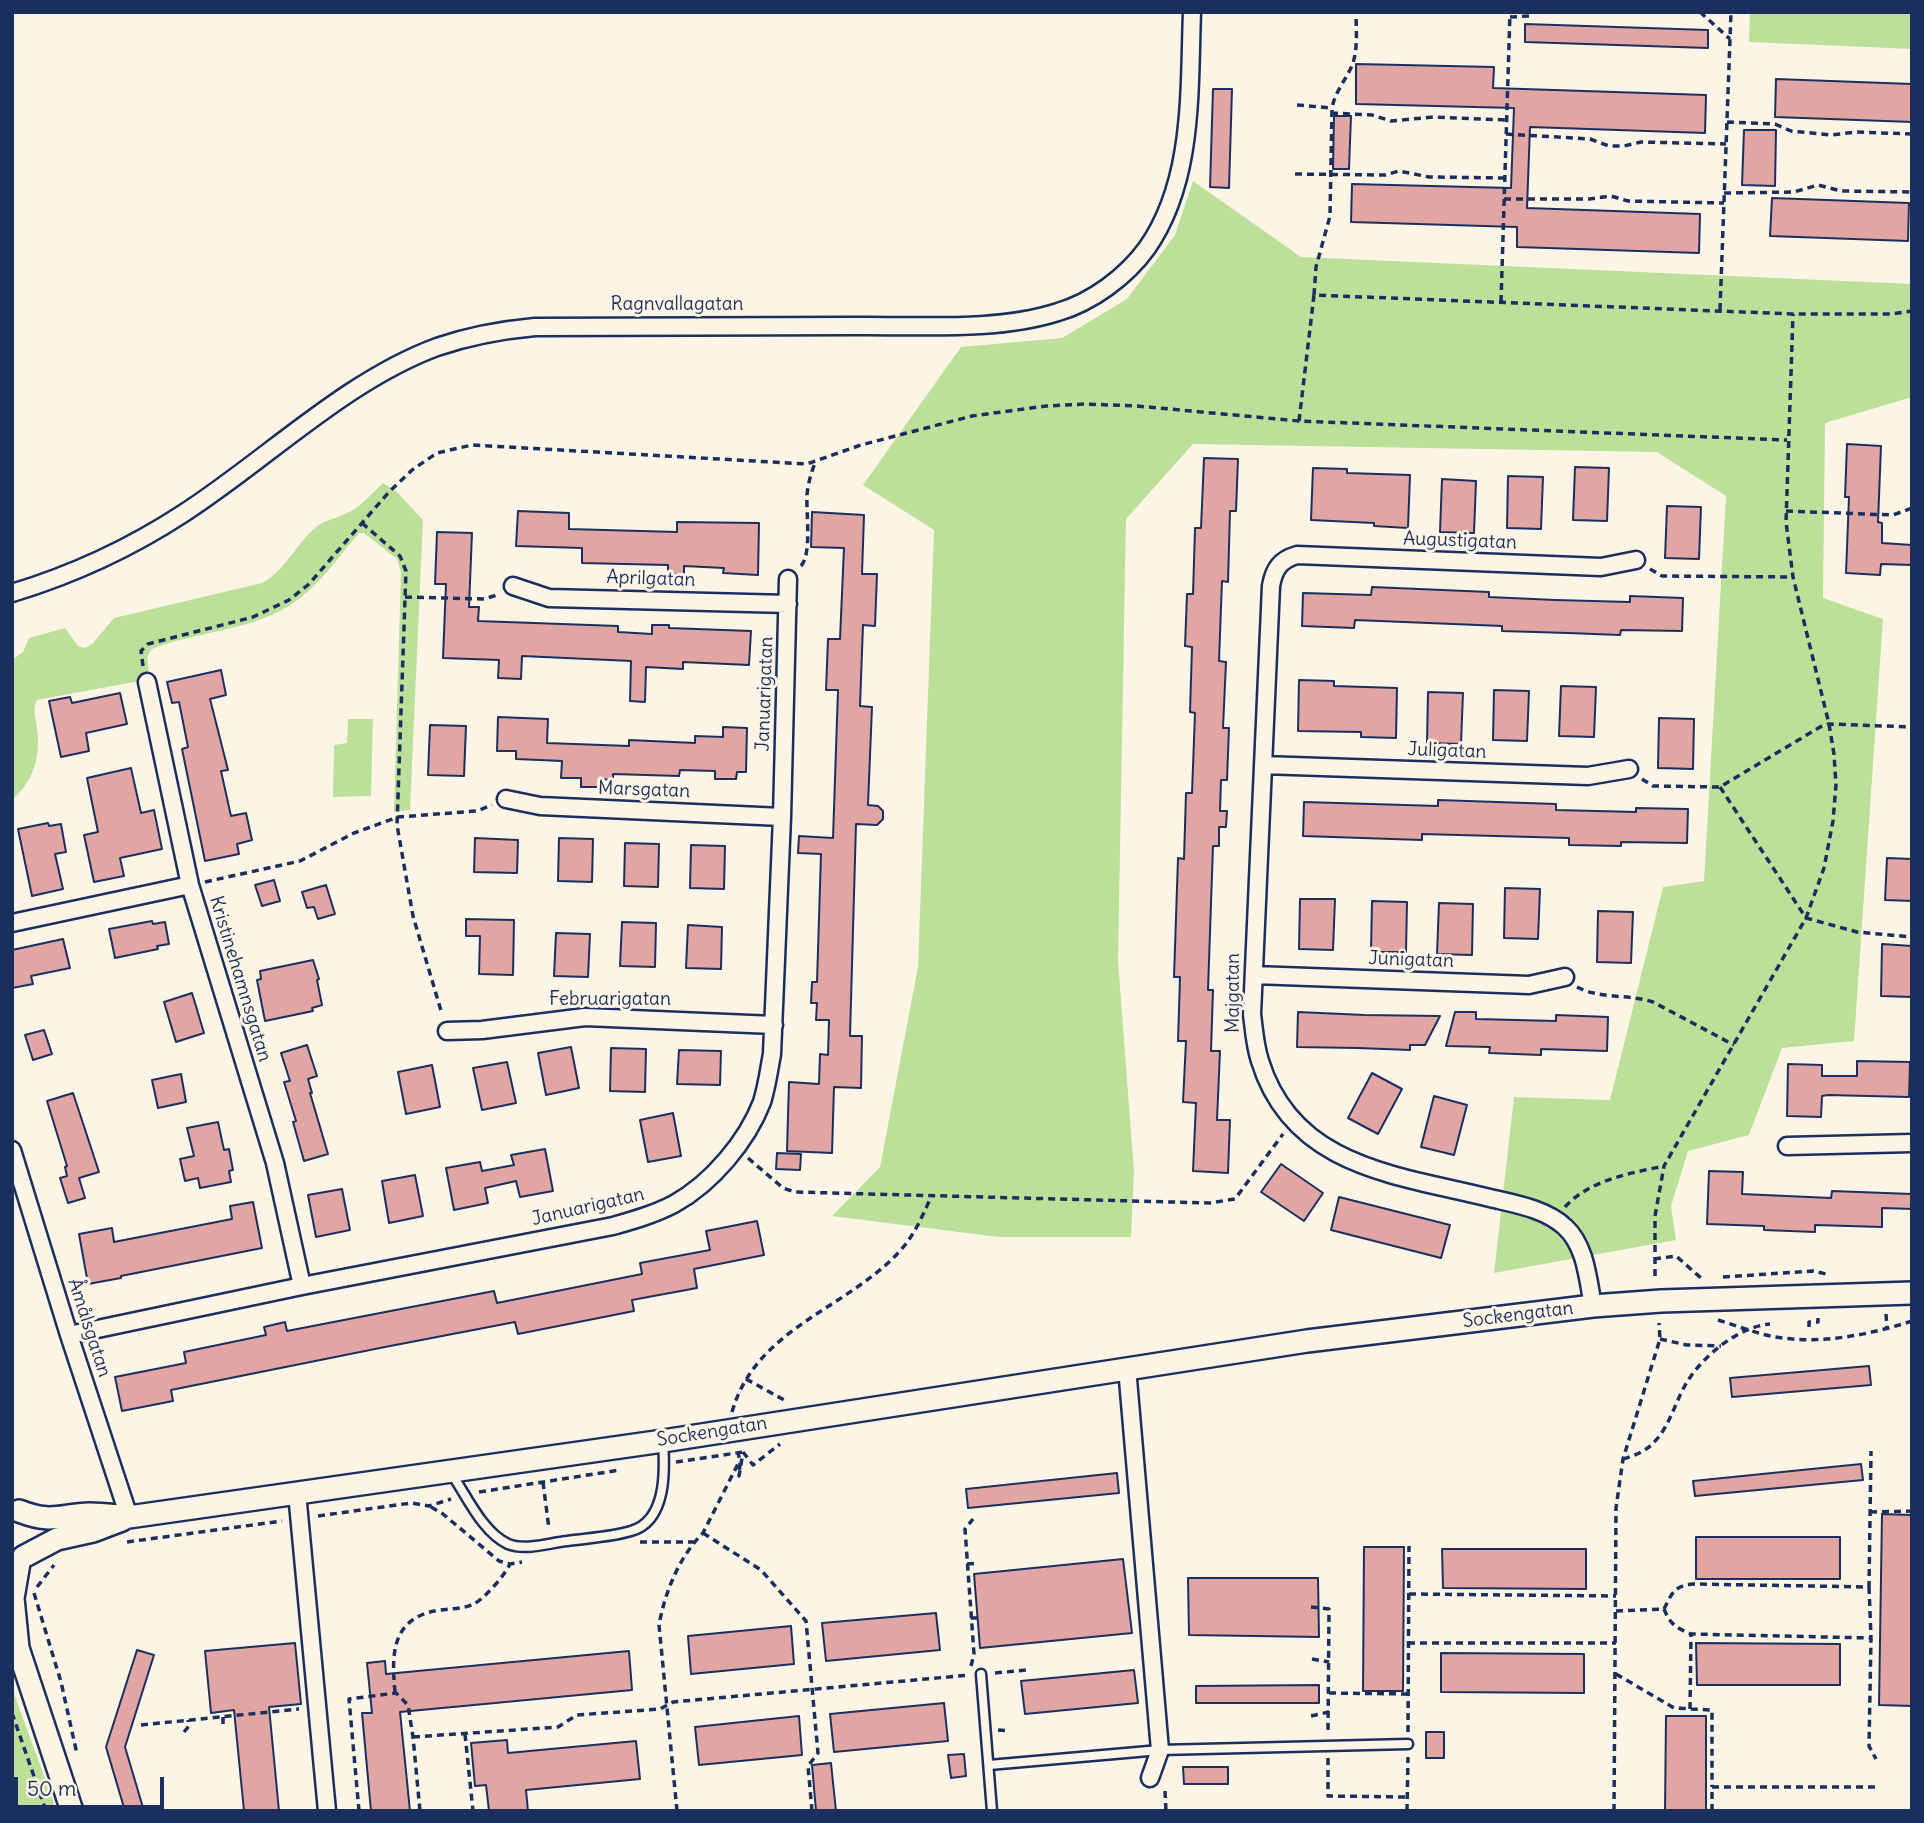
<!DOCTYPE html>
<meta charset="utf-8">
<style>
body{margin:0}
#map{position:relative;width:1924px;height:1823px;overflow:hidden;background:#fcf5e5;font-family:Delius,sans-serif}
canvas{display:block}
.frame{position:absolute;inset:0;border:14px solid #1b2f5e;pointer-events:none}
.scale{position:absolute;left:14px;top:1777px;width:150px;height:32px;box-sizing:border-box;border:4px solid #1b2f5e;border-top:0;padding-left:9px;font-size:21px;line-height:24px;white-space:nowrap;color:#1b2f5e;-webkit-text-stroke:5px #fcf5e5;paint-order:stroke}
</style>
<div id="map">
<canvas width="1924" height="1823"></canvas>
<div class="frame"></div>
<div class="scale">50 m</div>
</div>
<script>
const context = document.querySelector('canvas').getContext('2d');
context.lineJoin = 'round';
function paint(path, color) {
  context.fillStyle = color;
  context.fill(path, 'evenodd');
}
function trace(path, color, width, dash) {
  context.strokeStyle = color;
  context.lineWidth = width;
  context.lineCap = dash ? 'butt' : 'round';
  context.setLineDash(dash || []);
  context.stroke(path);
}
function write(font, color, halo, rows, align = 'center') {
  context.font = font + ' Delius,sans-serif';
  context.lineWidth = 6;
  context.setLineDash([]);
  context.textBaseline = 'middle';
  context.strokeStyle = halo;
  context.fillStyle = color;
  for (const [text, x, y, turn = 0] of rows) {
    context.save();
    context.translate(x, y);
    context.rotate((+turn || 0) * Math.PI / 180);
    context.textAlign = isNaN(turn) ? turn : align;
    if (halo) context.strokeText(text, 0, 0);
    context.fillText(text, 0, 0);
    context.restore();
  }
}
paint(new Path2D(`
 M1750,12H1912V49L1749,42Z
 M1193,181L1301,257L1912,284V397L1825,423L1823,598L1883,619L1854,1041L1782,1048L1749,1135L1688,1151L1671,1206L1676,1240L1494,1273L1514,1097L1610,1100L1663,887L1704,881L1726,496L1657,452L1193,444L1126,519L1118,961L1134,1171L1131,1237H998L832,1216L880,1167L918,967L934,530L863,485L961,347L1062,338L1127,299L1175,235Z
 M383,483L396,491L423,520L410,810L394,812L401,572L397,559L364,533H359C337,559 316,590 287,607C247,631 195,632 152,649L147,657L150,679L37,700C32,709 36,718 37,728C41,756 34,781 12,800V660L23,652L29,638L65,628L78,646L85,648L93,643L114,618L262,583C286,570 295,545 315,528C324,520 334,519 345,514C360,508 371,494 383,483Z
 M348,719H373L371,796L333,797L334,745L347,743Z
 M12,1688L51,1795L56,1811H12Z`), '#bce09a');
const building = new Path2D(`
 M1525,24L1708,30V48L1525,42Z
 M1356,64L1494,67L1493,88L1706,95L1705,133L1530,127L1527,208L1700,214L1699,253L1517,247V227L1351,222L1352,184L1511,188L1514,108L1356,104Z
 M1776,79L1912,84V122L1775,117Z
 M1213,89H1232L1229,188L1210,187Z
 M1334,116H1351L1349,169H1333Z
 M1744,130H1776L1775,186L1742,185Z
 M1772,198L1909,203L1908,241L1770,236Z
 M1847,444L1881,446L1878,522L1882,523V543L1912,545V565L1881,564L1880,575L1846,573L1849,497H1845Z
 M1204,458L1238,459L1236,511H1230L1228,582L1222,581L1219,661L1226,662L1223,728H1229L1227,780H1221L1220,811H1227L1226,827H1219V846H1213L1208,990H1213L1211,1051H1220L1217,1120H1230L1228,1173L1193,1171L1196,1103L1183,1102L1186,1041H1178L1180,977H1174L1178,858L1184,859L1186,793H1192L1195,713L1190,712L1192,647L1185,646L1187,594H1193L1195,528H1201Z
 M1575,467L1609,468L1607,521L1573,520Z
 M1313,468L1347,469V473L1410,475L1408,528L1374,526V523L1311,520Z
 M1508,476L1543,477L1541,529L1507,528Z
 M1442,479L1476,481L1474,533L1440,532Z
 M1667,506L1701,507L1699,559L1665,558Z
 M518,511L569,513V529L677,532V522L759,523L758,575L723,573L724,568L684,566V574H668V565L582,563V548L516,546Z
 M812,512L864,515L862,574H877L875,626L863,625L860,706L872,707L868,805L878,806L883,811V819L877,825L856,824L850,1036H862L861,1088L834,1087L832,1153L787,1151L789,1082L819,1084L820,1054L828,1055L829,1020H816L817,1003H811L812,982H817L821,854L798,853L799,836L833,838L838,690H826L828,639H840L844,548L811,547Z
 M437,532L472,533L469,607H479L478,621L618,626V632L652,634V625H669V628L751,631L749,665L683,662V669L646,667L645,702L630,701L631,661L522,656L521,679L498,678L499,660L443,658L446,584H435Z
 M1372,587L1489,592V597L1555,600L1630,602V596L1683,598L1682,631L1621,630L1620,635L1568,633L1502,631V626L1355,620L1354,628L1302,626L1303,593L1371,595Z
 M221,670L226,695L210,699L228,770L221,771L231,816L246,813L252,840L237,844L239,854L205,861L182,749L188,747L179,702L172,703L167,682Z
 M1299,680L1334,681V686L1397,688L1396,738L1361,737V732L1298,731Z
 M1561,686L1596,687L1594,737L1559,736Z
 M1494,690L1529,691L1527,741L1493,740Z
 M1428,692L1463,693L1461,744L1427,743Z
 M120,693L127,724L86,733L89,751L61,757L49,701L70,697L72,703Z
 M498,717L548,719L547,743L629,746V740L695,743V736L723,737V727L747,728L746,772H737L736,779H715V771L680,770L679,776L613,774V780L599,779V787H581V778H561L562,761L516,759V751H497Z
 M1659,718L1694,719L1693,769L1658,768Z
 M430,725L466,726L464,776L428,775Z
 M131,768L141,813L154,810L162,849L120,858L124,876L94,882L84,835L98,832L87,778Z
 M1438,800L1556,804V810L1636,812V808L1688,809L1687,843L1621,842V846L1569,845V838L1422,834V840L1303,836L1304,802L1438,806Z
 M48,823L49,826L61,824L66,852L55,854L63,889L32,896L18,829Z
 M475,838L518,840L517,873L474,872Z
 M559,838L593,839L592,882L558,881Z
 M625,843L659,844L658,887L624,886Z
 M691,845L725,846L724,889L690,888Z
 M1887,858L1912,859V901L1885,900Z
 M274,880L280,901L262,906L255,885Z
 M326,885L335,914L318,919L314,907L307,908L302,892Z
 M1505,888L1540,889L1538,939L1504,938Z
 M1300,899H1335L1333,950L1299,949Z
 M1372,901L1407,902L1406,952H1371Z
 M1439,903L1473,904L1472,955L1437,954Z
 M1598,911L1633,912L1631,963L1597,962Z
 M466,919L514,920L513,975L479,974L480,936H466Z
 M152,921L153,924L165,922L169,944L157,946L158,949L115,958L109,929Z
 M622,922L656,923L655,967L620,966Z
 M688,925L722,927L721,969L686,968Z
 M556,933L590,934L588,977L554,976Z
 M63,939L70,968L31,976L33,984L12,988V950Z
 M1882,944L1912,946V997L1881,996Z
 M313,960L319,979L317,980L322,1005L312,1008L313,1011L265,1021L257,980L261,979L260,971Z
 M192,993L204,1033L176,1042L164,1002Z
 M1298,1012L1364,1015L1440,1016L1425,1045H1410V1050L1358,1048L1297,1047Z
 M1455,1012H1476V1019L1556,1021V1015L1608,1017L1607,1051L1541,1049V1055L1489,1053L1490,1047L1446,1046Z
 M44,1030L52,1054L33,1060L25,1035Z
 M307,1045L317,1076L308,1079L312,1093H310L328,1154L304,1161L293,1122L296,1121L284,1082L290,1081L281,1053Z
 M571,1047L579,1088L546,1095L538,1053Z
 M611,1048L646,1049L645,1092L610,1091Z
 M679,1050L721,1051L720,1085L677,1084Z
 M1857,1061L1910,1062L1909,1097L1828,1095L1822,1096L1821,1117L1787,1116L1788,1064L1822,1065V1076H1857Z
 M507,1062L516,1103L482,1110L473,1068Z
 M432,1065L440,1107L406,1114L398,1072Z
 M1372,1073L1402,1089L1378,1134L1348,1118Z
 M181,1074L186,1102L158,1108L152,1080Z
 M73,1093L99,1172L79,1178L85,1198L68,1203L60,1178L67,1176L65,1167L67,1166L47,1101Z
 M1434,1096L1467,1105L1454,1155L1421,1147Z
 M673,1113L681,1156L648,1162L640,1120Z
 M218,1122L224,1150L229,1149L233,1170L229,1171L231,1182L200,1188L198,1178L185,1181L180,1159L194,1156L187,1128Z
 M545,1149L553,1191L520,1197L516,1181L485,1188L488,1203L454,1210L446,1168L480,1162L482,1171L514,1165L511,1155Z
 M777,1153L801,1154L800,1170L776,1169Z
 M1281,1164L1323,1193L1304,1221L1261,1192Z
 M1709,1171L1743,1172L1742,1194L1831,1198L1832,1191L1912,1194V1209L1882,1208V1227L1815,1225V1232L1764,1230V1226L1707,1224Z
 M415,1175L423,1216L389,1223L382,1181Z
 M342,1189L350,1230L316,1237L308,1195Z
 M1339,1197L1450,1225L1441,1258L1331,1230Z
 M253,1202L262,1248L121,1276V1278L88,1284L79,1234L112,1228L114,1242L232,1219L230,1206Z
 M757,1221L764,1255L694,1269L697,1288L632,1300L634,1311L518,1334L515,1322L385,1347L171,1390L173,1401L122,1411L115,1377L186,1363L184,1352L266,1335L264,1327L285,1322L287,1331L494,1291L497,1303L642,1274L640,1263L710,1250L706,1231Z
 M1869,1366L1871,1385L1732,1397L1730,1378Z
 M1861,1464L1863,1480L1695,1496L1693,1481Z
 M1117,1473L1119,1493L968,1508L966,1489Z
 M1882,1514L1912,1515V1706L1879,1705Z
 M1696,1537H1840V1579H1696Z
 M1364,1547H1404L1403,1691H1363Z
 M1442,1549H1586V1589L1443,1588Z
 M1123,1559L1132,1633L980,1648L974,1574Z
 M1188,1578H1318L1319,1637L1189,1635Z
 M936,1613L940,1650L826,1661L822,1623Z
 M791,1626L794,1664L691,1674L688,1636Z
 M295,1643L301,1704L269,1707L279,1811H244L234,1710L211,1713L205,1651Z
 M1696,1643L1840,1644V1685H1697Z
 M137,1650L154,1655L125,1747L144,1811H125L106,1747Z
 M629,1651L632,1690L400,1712L410,1811H371L362,1713H372L367,1663L385,1661L386,1674Z
 M1441,1653L1584,1654V1693L1441,1692Z
 M1134,1670L1138,1703L1025,1714L1021,1681Z
 M1319,1685V1703H1196V1686Z
 M944,1703L948,1741L834,1752L830,1714Z
 M799,1716L802,1755L699,1765L695,1727Z
 M1666,1716H1706V1811H1665Z
 M1426,1732H1444V1758H1426Z
 M507,1740L508,1753L636,1741L640,1779L526,1790L528,1811H489L486,1785L475,1786L471,1743Z
 M964,1754L966,1776L951,1778L948,1755Z
 M831,1763L836,1811H816L812,1765Z
 M1183,1767H1228V1784H1184Z`);
paint(building, '#e1a6a3');
trace(building, '#1b2f5e', 2);
const service = new Path2D(`
 M451,1473C467,1496 482,1532 508,1544C525,1551 549,1543 567,1541C588,1538 611,1537 631,1531C667,1521 665,1470 663,1441
 M981,1674L992,1811
 M989,1765L1160,1750L1408,1744`);
const minor = new Path2D(`
 M513,586L549,598L788,604
 M12,593C75,574 129,549 184,513C266,460 345,381 437,347C469,336 502,330 535,327C641,326 747,326 853,326C918,325 996,332 1058,312C1092,302 1126,277 1147,248C1194,181 1189,91 1192,12
 M147,682L190,885L275,1163L302,1286
 M1263,765L1588,776L1629,769
 M506,799L540,806L782,817
 M12,923L190,885
 M1254,975L1529,985L1565,977
 M447,1031L482,1030L585,1017L774,1025
 M1787,1146L1912,1143
 M12,1150L69,1335L129,1517
 M1593,1306C1588,1280 1586,1246 1565,1227C1546,1209 1515,1204 1490,1198C1398,1175 1293,1168 1260,1061C1255,1046 1254,1030 1252,1014L1271,586C1274,569 1280,560 1297,555L1601,567L1636,560
 M69,1335L302,1286L613,1226C634,1220 655,1214 674,1204C712,1183 747,1141 762,1102C767,1086 769,1070 772,1054L782,817L788,579
 M1127,1368L1160,1750L1150,1778
 M297,1493L327,1811`);
const tertiary = new Path2D(`
 M19,1511C53,1524 58,1515 90,1514C103,1514 116,1516 129,1517L663,1441L1307,1341L1593,1306L1661,1301L1912,1293
 M23,1557L57,1539L93,1531L122,1520
 M12,1637L18,1648L72,1811
 M18,1648L13,1598L19,1563`);
trace(service, '#1b2f5e', 13);
trace(minor, '#1b2f5e', 21);
trace(tertiary, '#1b2f5e', 26);
trace(new Path2D(`
 M1700,12L1730,39
 M1510,17L1529,16
 M1297,105L1332,108
 M1331,113L1372,115L1391,121L1434,117L1507,120
 M1727,122L1775,124L1791,131L1831,135L1856,132L1912,134
 M1506,134L1590,139L1609,146H1624L1641,142L1726,144
 M1295,174L1385,175L1399,171L1429,177L1505,178
 M1724,193L1794,192L1818,185L1841,191L1912,192
 M1504,199H1589L1611,196L1628,201L1724,203
 M1314,295L1316,267L1330,216L1332,108C1335,91 1347,79 1353,63C1358,47 1356,29 1356,12
 M1501,302L1510,12
 M1720,310L1731,12
 M1299,421L1314,295L1793,314H1891L1912,311
 M1786,511L1893,515L1912,508
 M362,523L400,556L406,571L397,825L413,916L442,1014
 M801,566C812,554 806,513 807,495C808,484 811,473 815,463
 M1650,569L1662,576L1793,577
 M405,597L484,599L497,595
 M143,666L141,651L148,644L253,617L289,600L309,584L389,492L412,470L437,453L472,445L807,464L861,445L972,416L1046,406L1085,404L1137,406L1299,421L1787,440
 M1642,779L1653,786L1720,787L1820,727L1829,724L1912,727
 M1720,787L1806,918L1857,932L1912,937
 M205,882L300,861L354,833L398,817L477,811L492,805
 M1577,987C1599,999 1629,994 1653,1002L1734,1045
 M748,1158L783,1188L795,1192L1209,1203L1235,1199L1283,1134
 M1565,1207C1589,1180 1631,1173 1664,1166
 M1654,1259L1676,1256L1701,1278
 M1655,1276V1216L1664,1166L1806,918L1824,868L1833,821L1836,785L1834,754L1829,724L1793,577L1786,522L1793,314
 M1723,1277L1813,1271L1826,1274
 M1886,1314L1887,1329
 M1718,1320C1734,1325 1750,1331 1766,1335C1813,1346 1866,1336 1912,1321
 M1809,1327V1322H1818V1318
 M1660,1339L1687,1345L1721,1346
 M746,1379L786,1401
 M732,1412C756,1328 845,1310 899,1252C914,1236 922,1217 931,1197
 M738,1451L740,1463L739,1476L743,1452
 M743,1452L753,1465L780,1444
 M1623,1459C1636,1455 1647,1451 1656,1440C1670,1425 1676,1400 1687,1382C1704,1355 1738,1327 1770,1324
 M676,1462L743,1452
 M543,1482L549,1529
 M479,1492L620,1470
 M431,1507L443,1514L499,1561L510,1564L522,1562
 M1870,1512L1912,1511
 M318,1516L411,1503L429,1506L451,1499
 M703,1533L761,1570L806,1621L818,1753L808,1766L812,1811
 M127,1542L282,1521
 M640,1542H694
 M967,1564L979,1563
 M37,1587L54,1565
 M1869,1587L1871,1637
 M34,1593L61,1682L77,1754
 M1409,1594L1616,1596
 M1311,1607L1329,1609L1328,1733
 M1664,1609C1672,1593 1674,1586 1693,1584L1869,1587L1871,1451
 M1616,1611L1664,1609C1670,1624 1676,1628 1691,1634L1871,1638L1869,1746L1876,1759
 M971,1618H980
 M1408,1643H1616
 M1312,1659L1329,1662
 M971,1666L974,1654L965,1529L973,1519
 M995,1673L1027,1670
 M1616,1674L1674,1708L1712,1710V1787
 M395,1692C392,1659 390,1623 430,1612C444,1608 462,1610 474,1604C485,1598 505,1575 510,1564
 M1329,1693L1408,1694
 M1690,1709L1691,1634
 M12,1713L46,1811
 M1311,1716L1329,1712
 M223,1717V1726
 M141,1725L299,1709
 M998,1730L1010,1731
 M184,1732L189,1726L188,1720
 M1408,1732L1409,1546
 M465,1734L473,1811
 M413,1737L558,1727L577,1715L660,1709L673,1702L970,1675
 M1328,1758V1796L1407,1797
 M1165,1791L1166,1811
 M359,1811L349,1699L396,1693L408,1705L413,1737L420,1811
 M677,1811L659,1625C665,1592 679,1557 703,1533L740,1460
 M1407,1811L1408,1757
 M1614,1811L1616,1508L1623,1459L1660,1339L1659,1323
 M1712,1811V1787H1875`), '#1b2f5e', 3.5, [7, 5]);
trace(service, '#fcf5e5', 8);
trace(minor, '#fcf5e5', 16);
trace(tertiary, '#fcf5e5', 21);
write('19px', '#1b2f5e', '#fcf5e5', [
 ["Ragnvallagatan",677,305],
 ["Augustigatan",1460,541,2],
 ["Aprilgatan",651,579,2],
 ["Januarigatan",765,694,-88],
 ["Juligatan",1447,751,2],
 ["Marsgatan",644,790,2],
 ["Junigatan",1411,960,2],
 ["Kristinehamnsgatan",240,979,73],
 ["Majgatan",1234,993,-90],
 ["Februarigatan",610,1000],
 ["Januarigatan",588,1207,-13],
 ["Sockengatan",1518,1315,-7],
 ["Åmålsgatan",89,1328,72],
 ["Sockengatan",712,1432,-9]
]);
</script>
